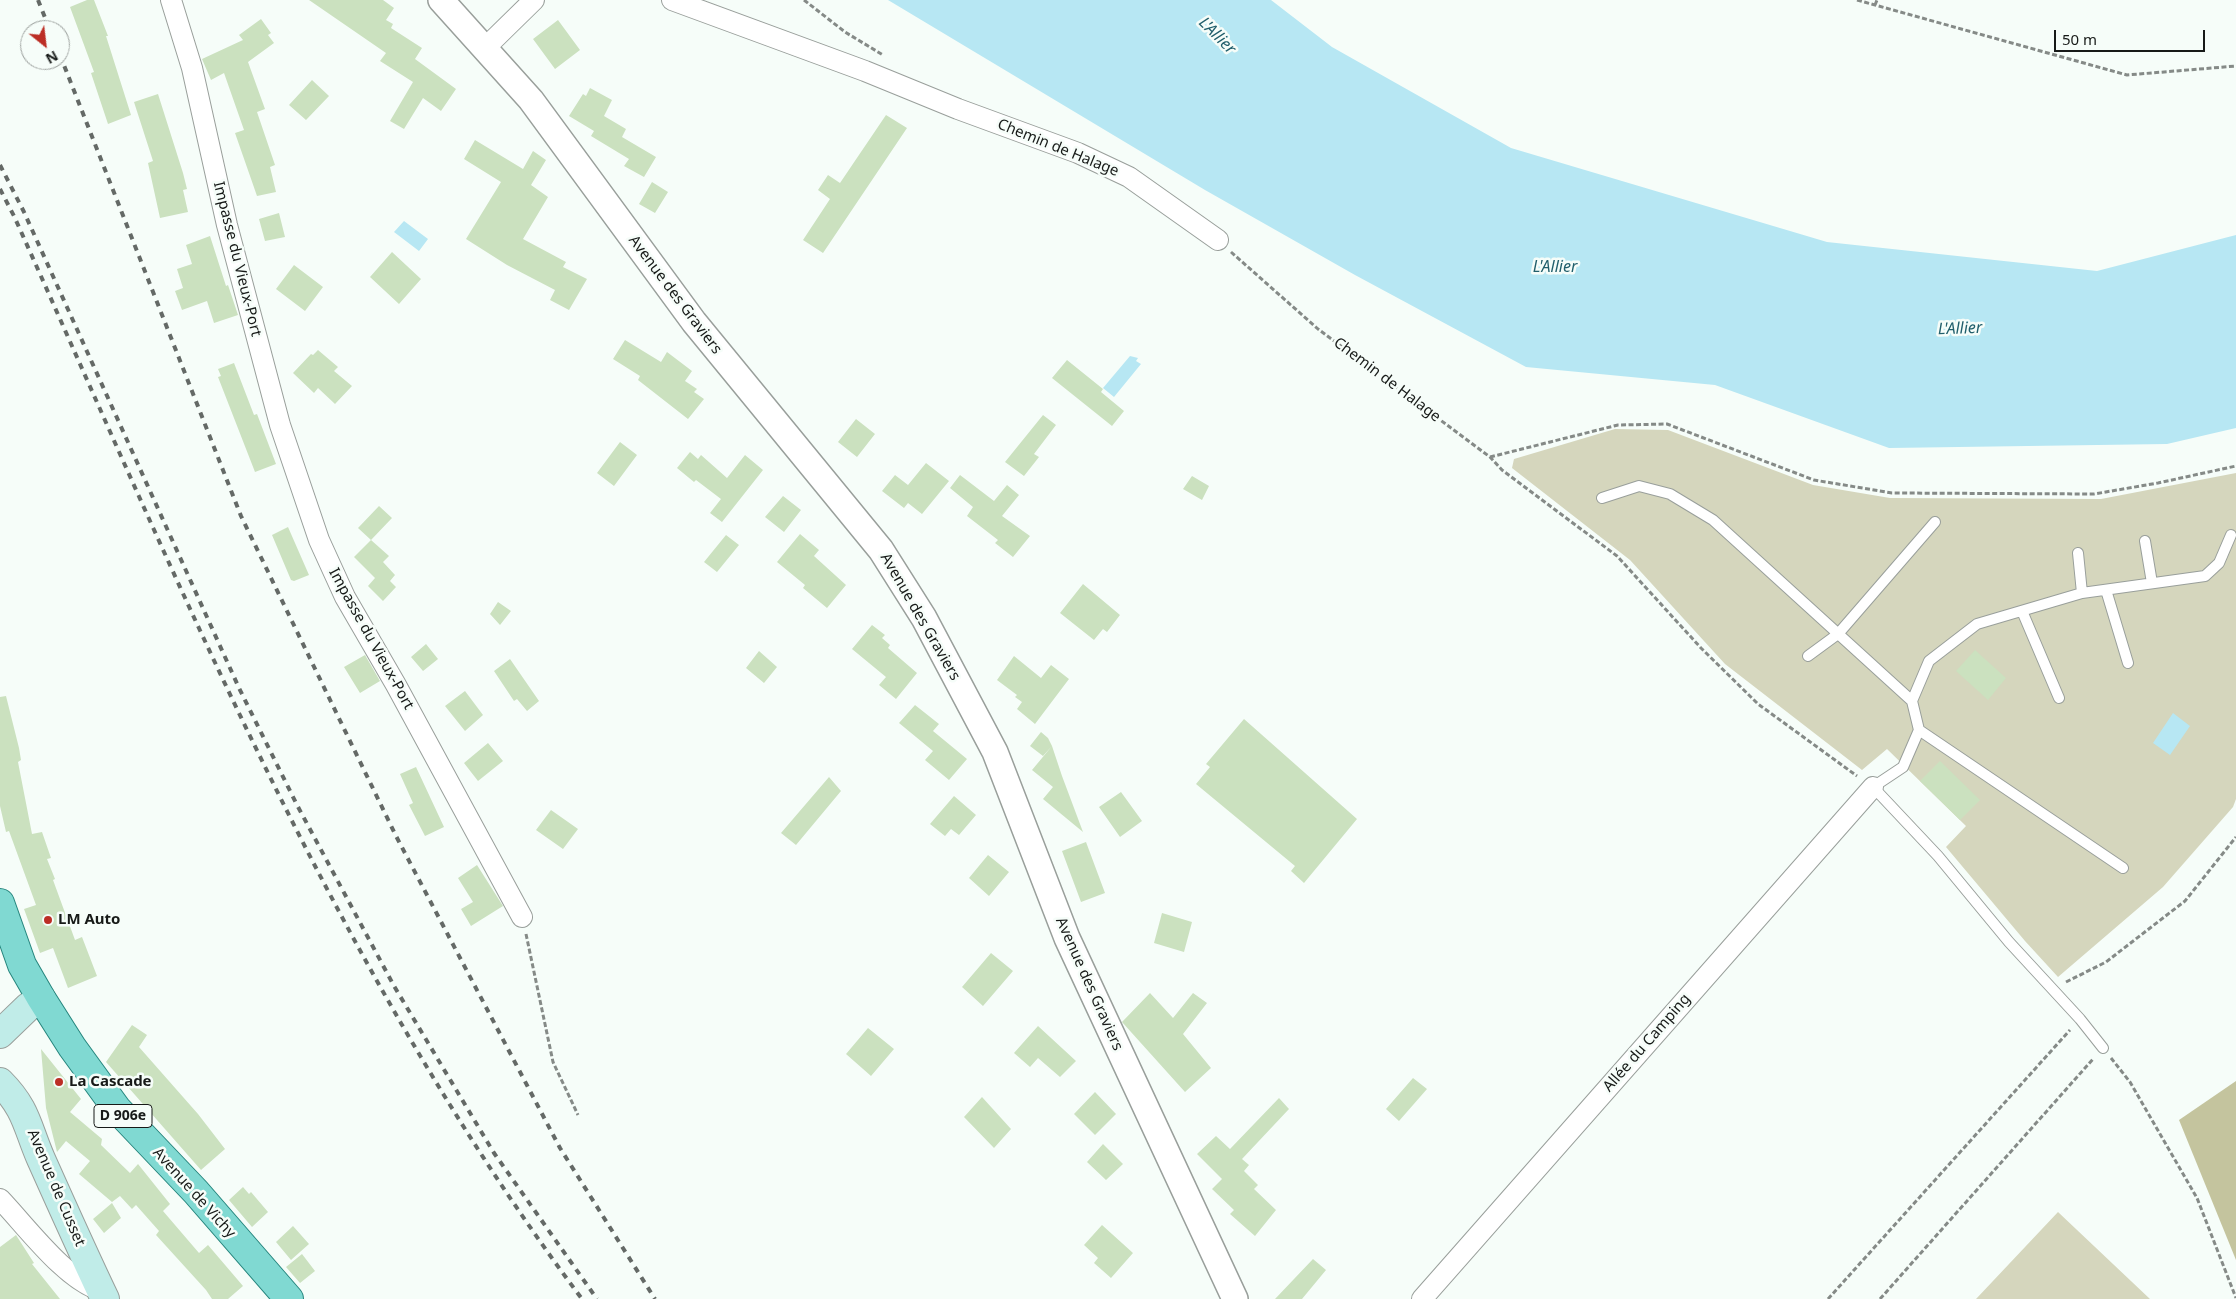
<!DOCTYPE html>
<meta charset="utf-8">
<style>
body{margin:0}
#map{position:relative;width:2236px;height:1299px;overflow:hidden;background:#f6fdf9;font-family:"Noto Sans",sans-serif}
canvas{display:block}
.north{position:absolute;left:20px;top:20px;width:50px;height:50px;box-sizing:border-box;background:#f6fdf9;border:1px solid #9da29f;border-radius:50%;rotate:151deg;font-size:14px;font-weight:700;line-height:20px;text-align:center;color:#171a18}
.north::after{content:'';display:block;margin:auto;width:18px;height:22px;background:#bc2e25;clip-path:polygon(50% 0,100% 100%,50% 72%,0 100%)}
.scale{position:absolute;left:2054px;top:30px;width:151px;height:22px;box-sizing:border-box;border:2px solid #171a18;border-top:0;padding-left:6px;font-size:15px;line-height:18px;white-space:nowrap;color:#171a18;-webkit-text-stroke:4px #f6fdf9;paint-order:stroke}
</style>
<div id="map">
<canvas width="2236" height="1299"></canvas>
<div class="north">N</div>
<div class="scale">50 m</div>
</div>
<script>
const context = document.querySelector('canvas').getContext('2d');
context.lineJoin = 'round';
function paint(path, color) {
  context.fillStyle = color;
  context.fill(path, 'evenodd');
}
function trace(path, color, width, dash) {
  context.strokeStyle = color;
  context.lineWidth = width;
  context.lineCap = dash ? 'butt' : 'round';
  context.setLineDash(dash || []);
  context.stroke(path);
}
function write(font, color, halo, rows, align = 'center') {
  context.font = font + ' "Noto Sans",sans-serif';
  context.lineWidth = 5;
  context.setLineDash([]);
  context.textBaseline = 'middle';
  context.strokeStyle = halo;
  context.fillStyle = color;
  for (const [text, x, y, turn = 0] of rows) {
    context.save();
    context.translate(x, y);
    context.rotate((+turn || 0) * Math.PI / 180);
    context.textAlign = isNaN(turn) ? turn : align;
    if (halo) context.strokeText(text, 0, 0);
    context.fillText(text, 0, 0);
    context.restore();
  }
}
paint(new Path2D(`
 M1615,429L1668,430L1813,485L1890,498L2101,499L2236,473V799L2233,807L2163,887L2058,977L2025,941L1946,847L1966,826L1887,749L1862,770L1725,664L1630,560L1512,468L1514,459Z
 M2058,1212L2150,1299H1976Z`), '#d5d6bd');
paint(new Path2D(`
 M2236,1081V1260L2179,1120Z`), '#c4c49e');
paint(new Path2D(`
 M888,0H1271L1332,47L1511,148L1827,242L2097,271L2236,235V428L2167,444L1889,448L1715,385L1526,367L1355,275L1205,190Z
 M404,221L428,239L419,251L394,232Z
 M1130,356L1138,358L1136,361L1141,364L1114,397L1103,388Z
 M2173,713L2190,726L2170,755L2153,743Z`), '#b7e7f3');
paint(new Path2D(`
 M87,0H94L108,36H106L131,115L108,124L91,73L94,72L70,7Z
 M309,0H383L394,8L386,20L393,24L391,28L422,48L415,59L456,89L441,111L423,98L404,129L390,121L413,82L380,61L386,53Z
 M261,19L271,33L268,35L274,43L248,62L265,109L257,112L275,165L270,167L276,192L257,196L235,133L244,130L224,73L211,80L202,59L243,40L239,35Z
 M558,20L580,50L555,69L533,39Z
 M312,80L329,96L306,120L289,105Z
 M590,88L612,100L604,116L626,129L622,137L656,157L644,177L624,166L629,159L591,136L594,131L569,116L583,94L586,96Z
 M158,94L183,173L187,189L183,190L188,212L160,218L148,163L153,161L134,102Z
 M886,115L907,128L823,253L803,240L830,199L818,190L828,175L840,183Z
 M475,140L523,169L533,151L546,160L531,185L548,197L523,239L566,262L563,267L587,279L569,310L550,300L555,290L507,265L466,239L501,182L464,159Z
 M652,182L668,192L655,213L639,204Z
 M279,213L285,237L265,241L259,219Z
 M210,236L226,286L228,285L238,315L214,323L207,301L182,310L175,291L183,288L177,269L192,264L186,245Z
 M392,252L421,279L399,304L370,277Z
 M294,265L323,287L305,311L276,289Z
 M625,340L661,362L667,352L692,371L685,381L697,389L694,392L704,399L688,419L638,380L640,376L613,359Z
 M318,350L338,367L334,371L352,386L335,404L318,388L314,393L293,373L311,354L313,355Z
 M1067,360L1103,389L1101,392L1124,411L1112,426L1052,378Z
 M234,363L254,415L257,414L276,464L255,472L218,377L221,376L218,369Z
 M1043,415L1056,425L1034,454L1039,457L1024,476L1005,462Z
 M856,419L875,434L857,457L838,442Z
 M620,442L637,455L614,486L597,473Z
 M690,452L698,459L701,455L727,478L745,455L763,470L722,522L710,513L721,499L696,480L694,482L677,468Z
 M926,463L949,481L922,514L908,503L904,508L882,491L895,475L908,485Z
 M960,475L994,501L1007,485L1019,495L1002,516L1030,536L1013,557L995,543L998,540L967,516L973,507L950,488Z
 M1192,476L1209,486L1202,500L1183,489Z
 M783,496L801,510L784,532L765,517Z
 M379,506L392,518L371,540L358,528Z
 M288,527L309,575L294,581L291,580L272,535Z
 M800,534L819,550L814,556L846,585L827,608L803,588L805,585L777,562Z
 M726,535L739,545L717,572L704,562Z
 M371,540L389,556L383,562L395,575L390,581L396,587L383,601L368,586L375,578L354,557Z
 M1083,584L1120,615L1107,632L1103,629L1094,640L1060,613Z
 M498,602L511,611L500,625L490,614Z
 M872,625L885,635L882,638L890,645L888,648L917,673L896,699L879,685L886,677L852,649Z
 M426,644L438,659L423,671L411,657Z
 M1975,650L2006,678L1988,700L1956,671Z
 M759,651L777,667L764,683L746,668Z
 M365,655L380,681L360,693L344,667Z
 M1014,656L1041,678L1051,665L1069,679L1035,724L1017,709L1022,702L1015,697L1017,695L997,680Z
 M510,659L539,701L527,711L517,699L514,701L494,671Z
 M465,691L483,715L465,731L445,706Z
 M6,696L19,748L21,760L18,762L32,834L42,832L51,858L47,859L55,879L53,880L75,940L82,937L97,976L68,988L53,948L40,953L24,909L36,905L9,831L6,832L0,806V697Z
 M915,705L939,724L933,731L967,759L949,780L925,760L933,751L899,723Z
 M1244,719L1357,819L1304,883L1291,871L1295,866L1196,784L1210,767L1206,764Z
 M1041,732L1048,738L1052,746L1043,756L1030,746Z
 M488,743L503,761L478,781L464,763Z
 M1052,746L1062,776L1083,832L1043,799L1053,787L1032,770Z
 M1940,761L1980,800L1960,820L1920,781Z
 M416,767L444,827L425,836L409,805L413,803L400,774Z
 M829,777L841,791L796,845L781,833Z
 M1121,792L1142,821L1120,837L1099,807Z
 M954,796L976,815L959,835L951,829L945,836L930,824Z
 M551,810L578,829L563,849L536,830Z
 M1086,842L1105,893L1081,902L1062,851Z
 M988,855L1009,872L989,896L969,878Z
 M477,865L503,906L471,926L461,909L473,902L458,878Z
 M1162,913L1192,922L1184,952L1154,943Z
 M991,953L1013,971L983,1006L962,987Z
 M1150,993L1173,1018L1193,993L1207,1003L1183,1034L1211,1068L1185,1092L1122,1022Z
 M132,1025L147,1035L139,1047L198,1114L225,1149L201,1170L106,1062Z
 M1038,1026L1076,1061L1060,1077L1038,1058L1030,1067L1014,1053Z
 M868,1028L894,1049L871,1076L846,1054Z
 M41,1049L81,1099L70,1112L102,1139L101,1145L130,1173L138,1164L170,1204L163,1211L199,1253L208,1245L243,1286L228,1299H212L206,1290L156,1235L159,1231L136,1205L132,1209L120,1196L112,1202L79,1174L90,1161L66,1141L57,1152L46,1108Z
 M1413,1078L1427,1089L1399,1121L1386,1109Z
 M1095,1092L1116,1114L1095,1135L1074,1114Z
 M982,1097L1011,1129L994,1148L964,1117Z
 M1279,1098L1289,1109L1242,1159L1249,1165L1244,1171L1258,1185L1254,1189L1276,1210L1255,1236L1230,1214L1234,1210L1212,1189L1222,1179L1197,1154L1216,1136L1230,1149Z
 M1103,1144L1123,1164L1106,1180L1087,1162Z
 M243,1187L249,1194L251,1192L268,1212L252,1227L229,1200Z
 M112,1203L121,1218L104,1233L93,1219Z
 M1102,1225L1133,1253L1111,1278L1094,1263L1098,1258L1084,1245Z
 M293,1226L309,1244L291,1260L276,1242Z
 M16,1235L34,1263L32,1264L60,1299H0V1247Z
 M302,1254L315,1271L300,1283L286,1267Z
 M1313,1259L1326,1270L1302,1299H1275Z`), '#cbe1bf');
const service = new Path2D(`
 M1602,498L1639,486L1670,494L1713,520L1912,701
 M2145,541L2152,583
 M2078,553L2082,593
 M2106,590L2128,663
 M2022,611L2059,698
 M1808,656L1838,634L1935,522
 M1919,730L2123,868
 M2103,1048L2080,1019L2009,942L1938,856L1873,787L1903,767L1919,730L1912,701L1929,661L1977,624L2082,593L2205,576L2219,563L2231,535`);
const minor = new Path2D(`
 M171,0L192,68L227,225L280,425L319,540L345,597L396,685L522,917
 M672,0L865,71L958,109L1078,153L1129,177L1218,240
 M485,48L534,0
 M0,1199C26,1226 66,1281 102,1291
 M1422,1299L1873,787`);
const tertiary = new Path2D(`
 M441,0L531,100L694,322L881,550L924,618L995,752L1067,938L1235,1299`);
const secondary = new Path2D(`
 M0,1034L28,1007L41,998
 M0,1082C27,1109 27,1127 41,1159C62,1206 83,1253 105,1299`);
const primary = new Path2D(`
 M0,903L22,965L41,998L72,1047L117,1109L196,1192L289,1299`);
trace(service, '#999f9b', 12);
trace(minor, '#999f9b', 22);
trace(tertiary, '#999f9b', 28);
trace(secondary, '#999f9b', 30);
trace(primary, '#25857d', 30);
trace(new Path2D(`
 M804,0L845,32L883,55
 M1857,0L2127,75L2236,66
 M1875,5L1877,0
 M1231,252L1318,329L1490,457L1502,470L1617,556L1701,648L1758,704L1857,776
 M1490,457L1618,425L1667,424L1814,480L1892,493L2094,494L2158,483L2236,466
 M526,934L553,1062L578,1115
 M2066,982L2106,962L2185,901L2236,837
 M2111,1058L2130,1082L2197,1198L2236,1298
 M1828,1299L2070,1030
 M1880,1299L2093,1059`), '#858a87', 3, [5, 2.5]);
trace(service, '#fff', 10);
trace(minor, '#fff', 20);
trace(tertiary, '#fff', 25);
trace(secondary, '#c0ece8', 28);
trace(primary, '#80d9d2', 28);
trace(new Path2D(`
 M38,0L50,30
 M60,55L241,516L396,836L560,1148L655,1299
 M0,165L24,212L239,688L297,805L394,986L494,1153L597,1299
 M0,189L14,216C181,587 336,971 582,1299`), '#646966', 4, [6, 6]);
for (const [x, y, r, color] of [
 [48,920,5,"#bc2e25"],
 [59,1082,5,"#bc2e25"]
]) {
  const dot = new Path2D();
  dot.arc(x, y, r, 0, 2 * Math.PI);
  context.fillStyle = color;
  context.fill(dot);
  trace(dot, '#f6fdf9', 2);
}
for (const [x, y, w] of [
 [123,1116,58]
]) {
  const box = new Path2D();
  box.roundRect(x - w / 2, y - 11.5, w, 23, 4);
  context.fillStyle = '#f6fdf9';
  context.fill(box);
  trace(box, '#171a18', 1);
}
write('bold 14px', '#171a18', null, [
 ["D 906e",123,1116]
]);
write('15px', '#171a18', '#f6fdf9', [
 ["Chemin de Halage",1058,148,22],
 ["Impasse du Vieux-Port",237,259,76],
 ["Avenue des Graviers",675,295,53],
 ["Chemin de Halage",1387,380,37],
 ["Avenue des Graviers",920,617,60],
 ["Impasse du Vieux-Port",371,639,61],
 ["Avenue des Graviers",1089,984,66],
 ["Allée du Camping",1647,1043,-49],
 ["Avenue de Cusset",56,1188,67],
 ["Avenue de Vichy",194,1193,48]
]);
write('bold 15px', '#171a18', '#f6fdf9', [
 ["LM Auto",58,920],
 ["La Cascade",69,1082]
], 'left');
write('italic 16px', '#215f6c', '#f6fdf9', [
 ["L'Allier",1217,36,45],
 ["L'Allier",1555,267],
 ["L'Allier",1960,329,-2]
]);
</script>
